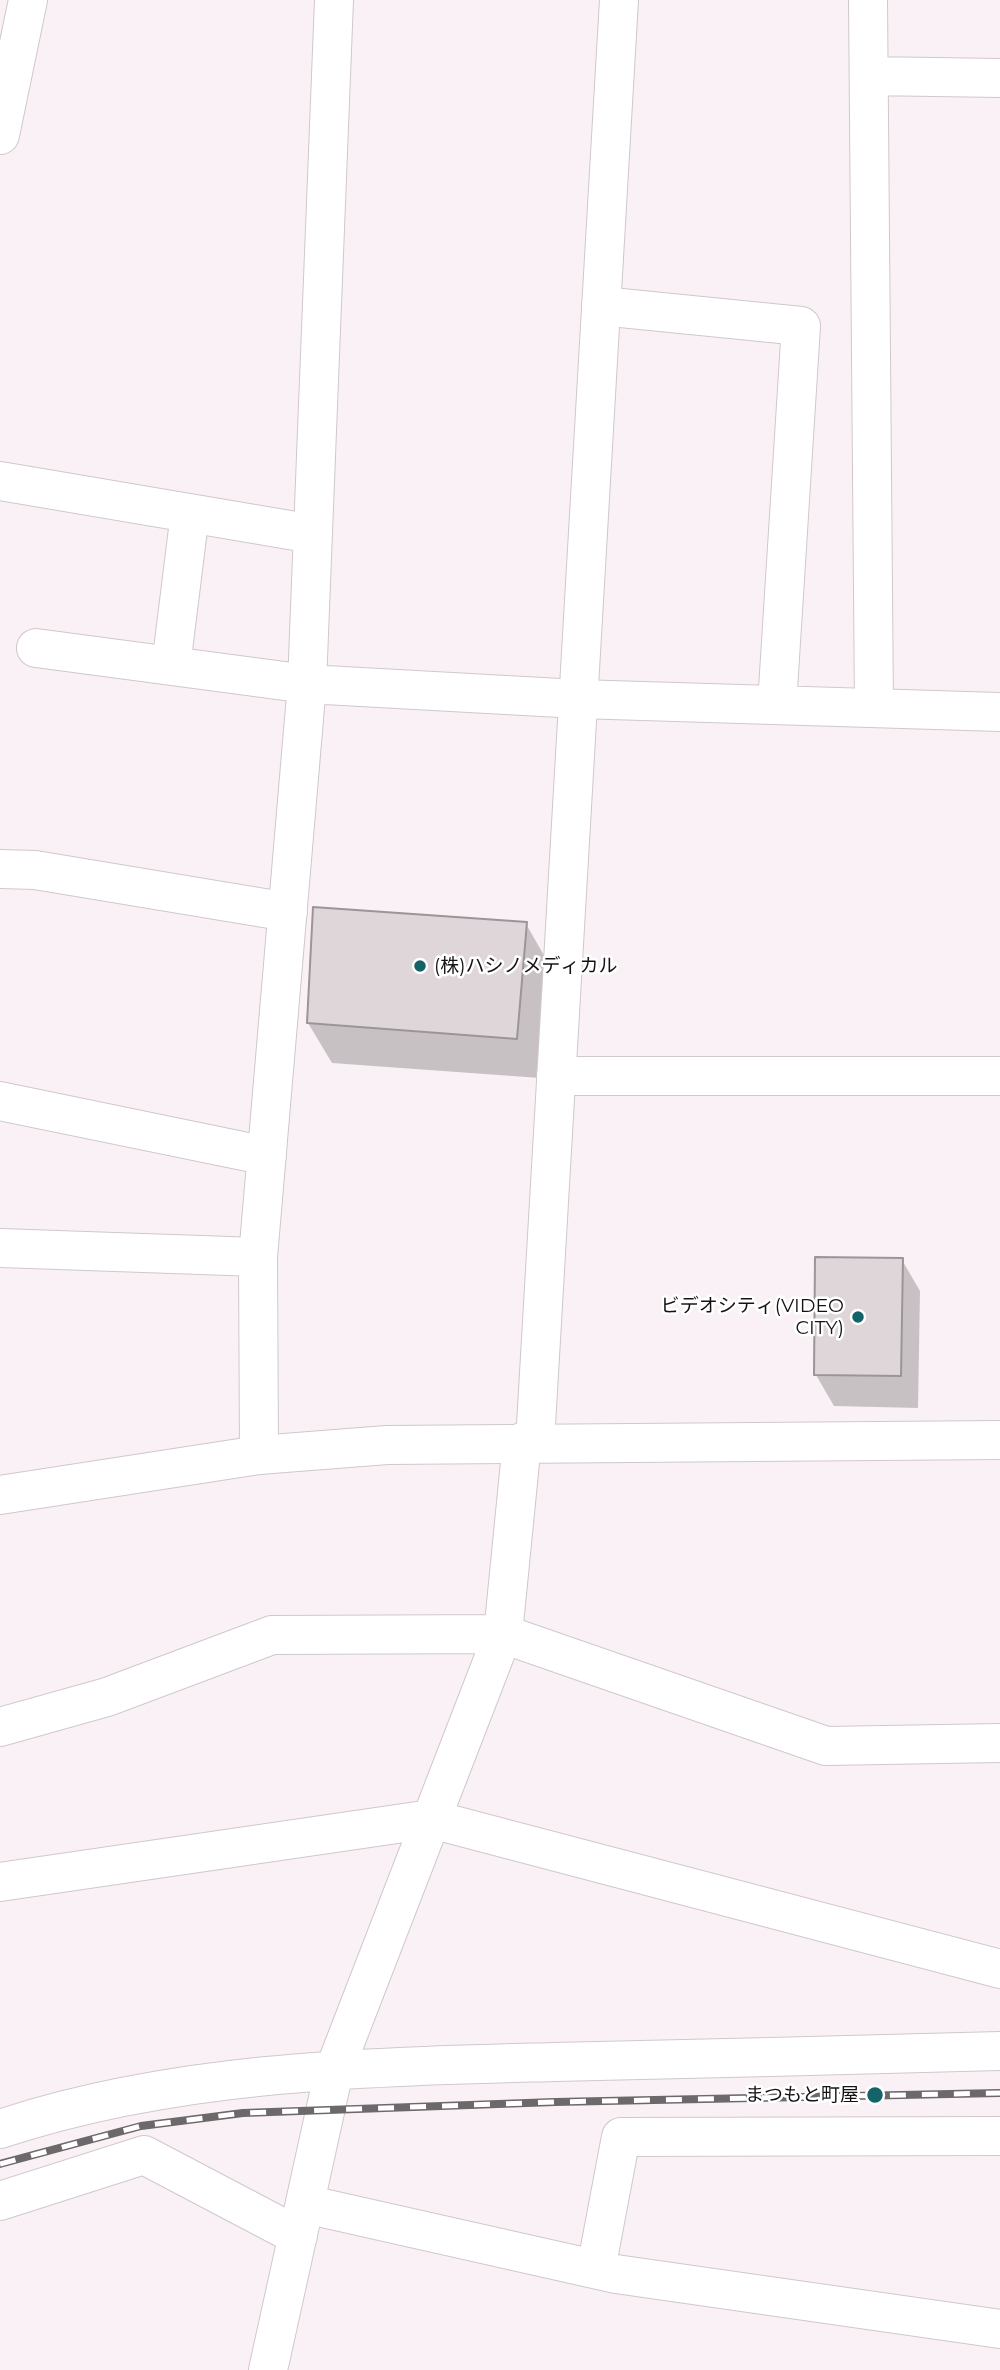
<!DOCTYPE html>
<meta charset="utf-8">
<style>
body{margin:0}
canvas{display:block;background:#f9f1f5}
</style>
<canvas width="1000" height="2370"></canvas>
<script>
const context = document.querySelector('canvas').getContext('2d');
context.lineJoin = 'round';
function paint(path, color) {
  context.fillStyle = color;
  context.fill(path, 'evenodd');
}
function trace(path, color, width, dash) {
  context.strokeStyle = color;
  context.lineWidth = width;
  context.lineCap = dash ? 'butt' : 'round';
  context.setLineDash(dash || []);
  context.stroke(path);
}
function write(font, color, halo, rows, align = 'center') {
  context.font = font + ' Montserrat,"Noto Sans JP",sans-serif';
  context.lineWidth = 5;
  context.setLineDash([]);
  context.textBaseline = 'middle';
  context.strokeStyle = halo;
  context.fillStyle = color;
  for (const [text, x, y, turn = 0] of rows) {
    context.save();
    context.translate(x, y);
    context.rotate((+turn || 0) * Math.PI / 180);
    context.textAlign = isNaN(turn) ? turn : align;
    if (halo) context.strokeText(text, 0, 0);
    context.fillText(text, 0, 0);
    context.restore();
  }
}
paint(new Path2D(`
 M526,924L549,964L540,1078L332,1063L308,1023Z
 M902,1260L920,1291L918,1408L834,1406L816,1375Z`), '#0003');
const building = new Path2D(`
 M313,907L527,922L517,1039L307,1023Z
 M815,1257L903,1258L901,1376L814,1375Z`);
paint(building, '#ded6d9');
trace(building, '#9c9498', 2);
const minor = new Path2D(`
 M868,0L874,708
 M869,76L1000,78
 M0,135L28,0
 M601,306L801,326L777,705
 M0,481L313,534
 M36,648L307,684L578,699L1000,712
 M171,666L190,513
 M0,869L35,870L288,912
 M556,1076H1000
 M0,1101L267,1156
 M0,1248L258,1257
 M259,1455L258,1257L307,684L334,0
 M0,1727L107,1697L272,1635L503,1634L826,1746L1000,1743
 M0,1882L431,1819L1000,1969
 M0,2129C178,2070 370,2067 555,2062C703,2059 852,2055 1000,2051
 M0,2201L144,2155L298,2236
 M305,2204L616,2274L1000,2329
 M596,2269L621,2137L1000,2136
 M268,2370L334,2071L503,1634L522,1442`);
const tertiary = new Path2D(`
 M535,1442L619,0
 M0,1495L259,1455L387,1445L1000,1440`);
trace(minor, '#d0c8cc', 40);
trace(tertiary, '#d0c8cc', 40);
trace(minor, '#fff', 38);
trace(tertiary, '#fff', 38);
const rail = new Path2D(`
 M0,2164L141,2126L243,2113L555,2102L1000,2093`);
trace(rail, '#6d686a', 8);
trace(rail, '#fff', 5, [16]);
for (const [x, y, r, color] of [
 [420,966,7,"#136368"],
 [858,1317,7,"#136368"],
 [875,2095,9,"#136368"]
]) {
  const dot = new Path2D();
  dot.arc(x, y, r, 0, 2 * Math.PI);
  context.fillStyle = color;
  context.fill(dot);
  trace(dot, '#fff', 2.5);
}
write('19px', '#151213', '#fff', [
 ["(株)ハシノメディカル",434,966,"left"],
 ["ビデオシティ(VIDEO",844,1306],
 ["CITY)",844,1328],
 ["まつもと町屋",859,2095]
], 'right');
</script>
